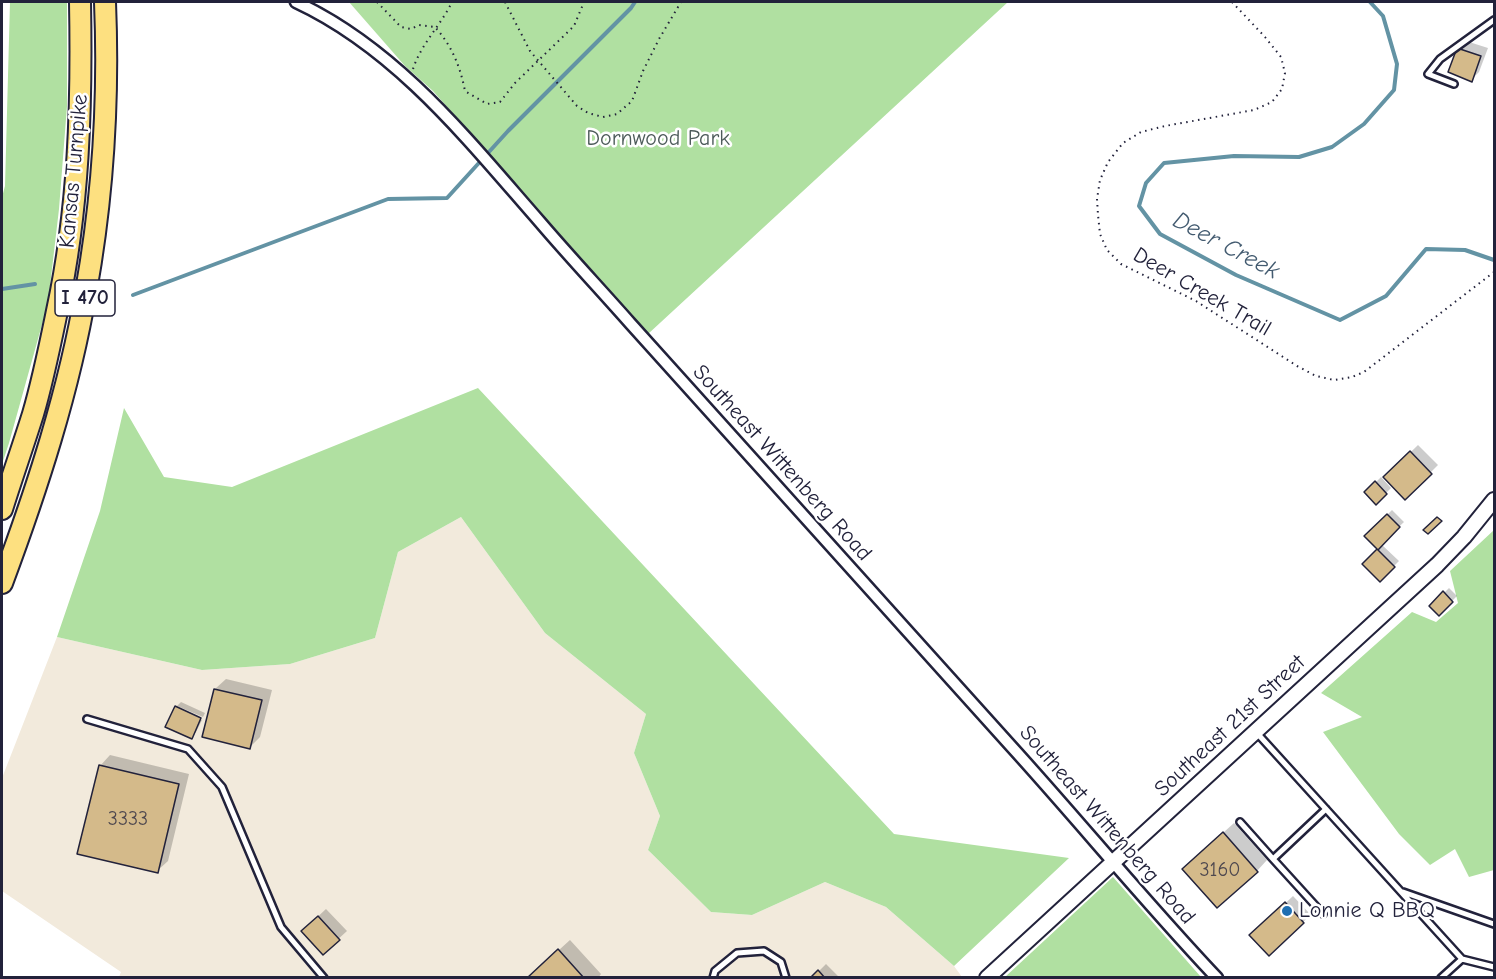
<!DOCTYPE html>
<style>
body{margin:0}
#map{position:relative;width:1496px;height:979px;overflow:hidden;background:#fff;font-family:"Comic Neue",sans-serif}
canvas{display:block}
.frame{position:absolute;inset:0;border:3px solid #22223b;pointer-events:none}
</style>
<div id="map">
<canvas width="1496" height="979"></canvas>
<div class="frame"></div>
</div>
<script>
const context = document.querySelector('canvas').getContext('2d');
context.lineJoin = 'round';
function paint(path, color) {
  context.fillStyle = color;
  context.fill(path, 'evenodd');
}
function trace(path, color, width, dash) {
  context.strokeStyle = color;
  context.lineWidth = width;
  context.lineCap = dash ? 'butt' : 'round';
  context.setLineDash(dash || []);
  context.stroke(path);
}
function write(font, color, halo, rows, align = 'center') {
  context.font = font + ' "Comic Neue",sans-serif';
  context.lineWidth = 5;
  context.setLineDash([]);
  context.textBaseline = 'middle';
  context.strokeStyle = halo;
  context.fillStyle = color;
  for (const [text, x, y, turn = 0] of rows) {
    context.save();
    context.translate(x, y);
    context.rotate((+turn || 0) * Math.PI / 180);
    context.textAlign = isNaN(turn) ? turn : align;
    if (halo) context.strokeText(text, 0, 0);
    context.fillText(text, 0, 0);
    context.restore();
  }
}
paint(new Path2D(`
 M461,517L545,633L646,714L634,753L660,816L648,850L711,912L752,915L825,882L886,907L954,966L962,977H119L121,972L2,891V778L57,637L202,670L290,664L375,638L398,552Z`), '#f2eadc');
paint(new Path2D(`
 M10,2H67V106L59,209L48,303L9,443L2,464V197L5,186Z
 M349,2H1008L648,334L433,91L405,66Z
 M478,388L894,834L1069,858L954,966L886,907L825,882L752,915L711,912L648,850L660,816L634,753L646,714L545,633L461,517L398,552L375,638L290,664L202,670L57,637L100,511L124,408L164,477L232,487Z
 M1494,530V870L1469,877L1455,849L1430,865L1399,834L1323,732L1362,717L1321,693L1412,612L1436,622L1458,603L1450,571Z
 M1113,877L1201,977H1005Z`), '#b0e0a1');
paint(new Path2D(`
 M1466,41L1488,48L1479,72L1471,80L1458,48Z
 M1418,445L1438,465L1405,498L1385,477Z
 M1381,477L1391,488L1376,503L1366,492Z
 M1392,510L1404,522L1381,544L1399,561L1380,580L1364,564L1379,549L1366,536Z
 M1449,588L1457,596L1439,614L1431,606Z
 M226,679L272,690L260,737L250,747L208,719L215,689Z
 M181,702L205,713L203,717L177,706Z
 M176,709L202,720L196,732L192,737Z
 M110,755L189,774L168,861L157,871L100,766Z
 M1234,823L1267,860L1257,871L1194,859Z
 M1293,896L1311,915L1303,922L1259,928Z
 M326,909L347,931L323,953L311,923Z
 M570,940L601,974L598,978H528Z
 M826,964L840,978H812Z`), '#0003');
trace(new Path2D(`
 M1370,2L1383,16L1397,64L1394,90L1364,124L1332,147L1299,157L1234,156L1164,163L1146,183L1139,206L1160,234L1236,275L1340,320L1386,296L1426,249L1465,250L1494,260
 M2,289L35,284
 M133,295L388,199L447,198L508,131L631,8L635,2`), '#6393a4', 4);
const building = new Path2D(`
 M1457,48L1481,56L1472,82L1448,72Z
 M1410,451L1432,474L1405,500L1383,477Z
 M1375,481L1387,494L1376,505L1364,492Z
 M1387,514L1400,527L1378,550L1364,536Z
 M1437,517L1442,521L1428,534L1423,530Z
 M1377,549L1395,567L1380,582L1362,564Z
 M1443,591L1453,602L1439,616L1429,606Z
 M214,689L262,700L250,749L202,737Z
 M175,706L201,718L192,739L165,727Z
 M99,765L179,784L158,873L77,854Z
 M1223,832L1258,872L1217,908L1182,869Z
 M1285,902L1304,923L1269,956L1249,935Z
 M318,916L340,940L323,955L301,931Z
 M558,949L584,978H527Z
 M818,970L825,978H810Z`);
paint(building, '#d4ba8a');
trace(building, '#22223b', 1.5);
const service = new Path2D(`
 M1454,84L1428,74L1440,59L1494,20
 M87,719L188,749L222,787L281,927L324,978
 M1256,732L1462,959L1494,967
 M1240,822L1273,859L1326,809
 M1273,859L1323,914
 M1403,892L1494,924
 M713,978L715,971L737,953L764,951L781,962L786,978
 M1441,978L1462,959`);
const minor = new Path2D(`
 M296,2C397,49 468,140 540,222C569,256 600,289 630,323C756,464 884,604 1010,745C1080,822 1145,902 1217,978`);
const tertiary = new Path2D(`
 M987,978L1437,565L1464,537L1494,500`);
const motorway = new Path2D(`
 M2,509C12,477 23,446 33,414C43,380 50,345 57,311C79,209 82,105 80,2
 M2,583C37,489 69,391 86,291C103,196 109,98 105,2`);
trace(service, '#22223b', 10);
trace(minor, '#22223b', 15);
trace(tertiary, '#22223b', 18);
trace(motorway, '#22223b', 24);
trace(new Path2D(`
 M377,2L401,27L411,29L419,25L435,27C452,46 460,66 465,91L487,104L500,102L515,83L574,26L584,2
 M505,2L530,51L577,106L588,113L603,117L617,114L632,101L643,71L659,39L681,2
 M1232,2L1265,37L1281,57L1285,73L1282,89L1272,102L1254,110L1165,126L1141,132L1123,143L1108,162L1100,180L1097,199L1098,215L1100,234L1107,250L1121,264L1196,301L1297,366L1316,376L1334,380L1352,377L1364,372L1494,272
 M413,69C421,44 441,25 452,2`), '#22223b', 2, [1.5, 4.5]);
trace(service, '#fff', 5);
trace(minor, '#fff', 10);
trace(tertiary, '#fff', 14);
trace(motorway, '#fde080', 20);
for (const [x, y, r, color] of [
 [1287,911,6,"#1f6fb2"]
]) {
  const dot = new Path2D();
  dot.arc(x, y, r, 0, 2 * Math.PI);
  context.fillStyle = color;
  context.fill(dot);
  trace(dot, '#fff', 2);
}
write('20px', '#4e484f', null, [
 ["3333",128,819],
 ["3160",1220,870]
]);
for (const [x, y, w] of [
 [85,298,60]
]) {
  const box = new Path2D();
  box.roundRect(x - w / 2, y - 18, w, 36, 4.5);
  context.fillStyle = '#fff';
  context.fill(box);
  trace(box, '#22223b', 1.5);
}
write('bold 21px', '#22223b', null, [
 ["I 470",85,298]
]);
write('22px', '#4d5b5a', '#fff', [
 ["Dornwood Park",658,139]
]);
write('22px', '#22223b', '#fff', [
 ["Kansas Turnpike",74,171,-85],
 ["Deer Creek Trail",1202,292,30],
 ["Southeast Wittenberg Road",782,463,48],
 ["Southeast 21st Street",1230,726,-43],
 ["Southeast Wittenberg Road",1107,825,49]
]);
write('22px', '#22223b', '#fff', [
 ["Lonnie Q BBQ",1299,911]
], 'left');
write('italic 24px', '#435b70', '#fff', [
 ["Deer Creek",1226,246,28]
]);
</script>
